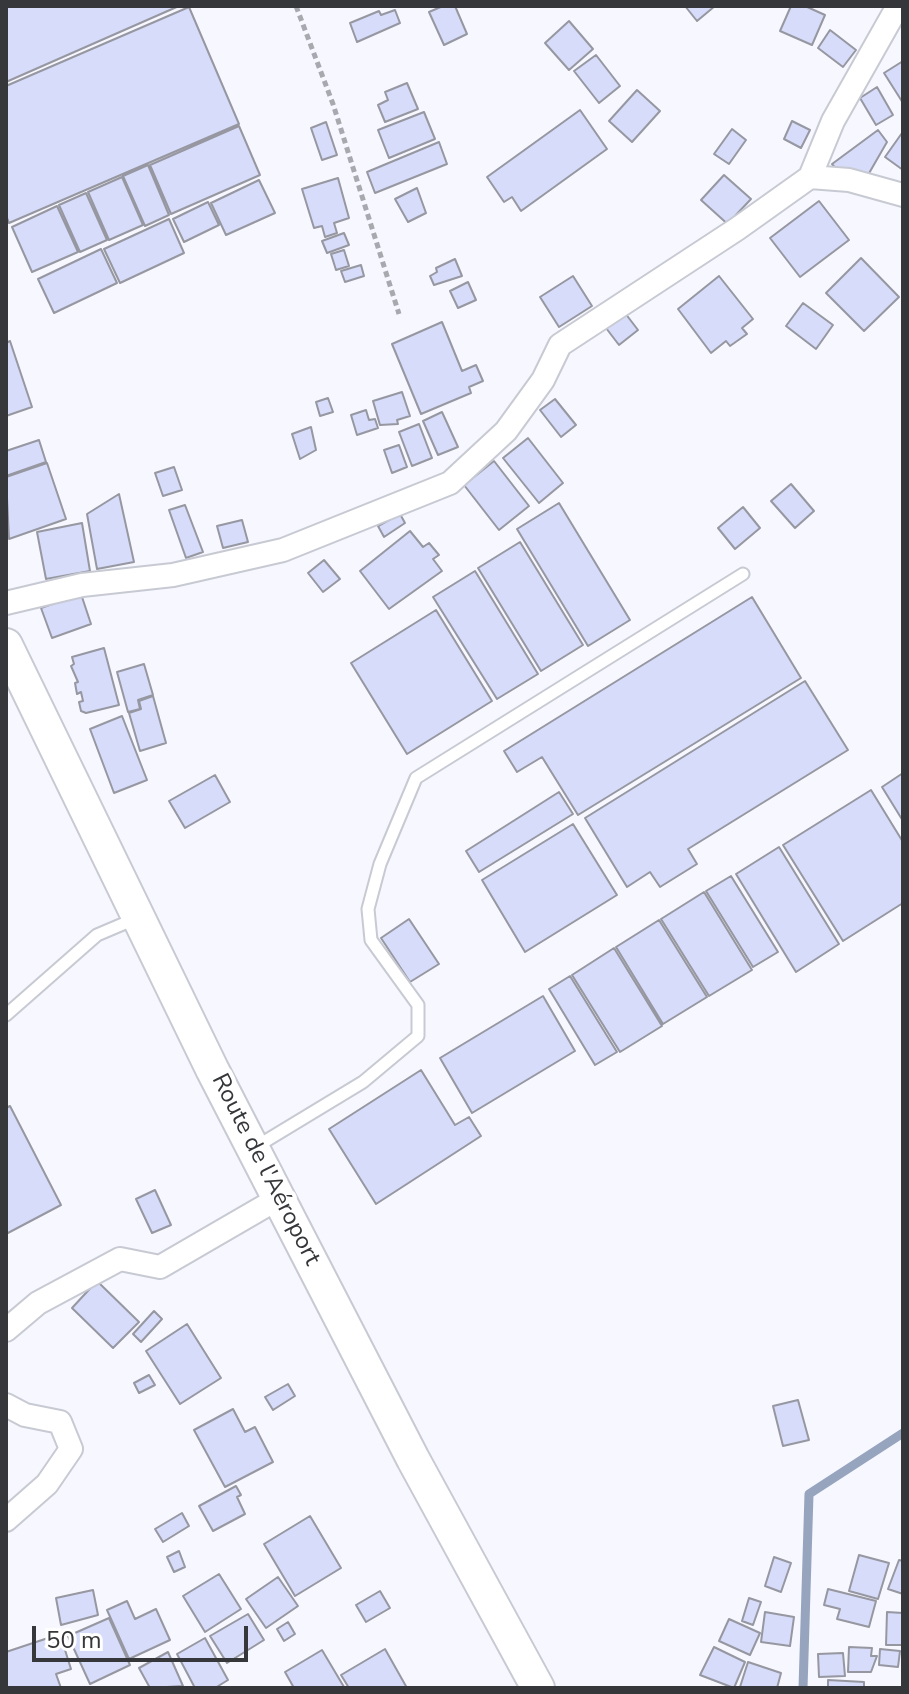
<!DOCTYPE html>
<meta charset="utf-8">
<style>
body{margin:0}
#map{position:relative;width:909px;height:1694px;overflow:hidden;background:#f6f7ff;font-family:"Nunito Sans",sans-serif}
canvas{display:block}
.frame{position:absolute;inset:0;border:8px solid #36373a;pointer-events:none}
.scale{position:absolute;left:32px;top:1626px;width:216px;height:36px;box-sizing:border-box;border:4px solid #36373a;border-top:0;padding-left:10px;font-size:24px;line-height:28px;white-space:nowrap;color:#36373a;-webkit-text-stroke:6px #fff;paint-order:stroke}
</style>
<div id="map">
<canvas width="909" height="1694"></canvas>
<div class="frame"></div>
<div class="scale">50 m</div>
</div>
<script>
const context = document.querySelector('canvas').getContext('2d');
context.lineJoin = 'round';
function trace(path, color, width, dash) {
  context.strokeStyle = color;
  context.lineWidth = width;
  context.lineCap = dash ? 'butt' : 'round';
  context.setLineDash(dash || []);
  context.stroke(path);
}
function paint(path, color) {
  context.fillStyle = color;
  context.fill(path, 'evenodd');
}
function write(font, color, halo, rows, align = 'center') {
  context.font = font + ' "Nunito Sans",sans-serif';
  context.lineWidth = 8;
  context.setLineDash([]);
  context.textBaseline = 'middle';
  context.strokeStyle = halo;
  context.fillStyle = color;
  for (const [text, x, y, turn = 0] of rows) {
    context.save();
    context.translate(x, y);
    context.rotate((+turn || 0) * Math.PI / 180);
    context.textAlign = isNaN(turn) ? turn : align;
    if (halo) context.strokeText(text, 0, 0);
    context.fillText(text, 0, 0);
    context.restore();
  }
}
trace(new Path2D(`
 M803,1688L809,1494L903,1433`), '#96a4be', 9);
const building = new Path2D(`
 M6,6H179L6,82Z
 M443,6H455L467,34L444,45L429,12Z
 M685,6H715L697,21Z
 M791,6H805L825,15L812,45L780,31Z
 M189,7L239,124L9,223L6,215V86Z
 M395,10L400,23L357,42L350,23L379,11L381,15Z
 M569,21L593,49L569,70L545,43Z
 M830,30L856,50L843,67L818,48Z
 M596,55L620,86L599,103L574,71Z
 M903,61V103L884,73Z
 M407,83L418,109L385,122L378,105L388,100L385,92Z
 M877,87L893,115L876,125L860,98Z
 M637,90L660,111L632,142L609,121Z
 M580,110L607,149L521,211L512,197L504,202L487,177Z
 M424,112L435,139L389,158L378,130Z
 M792,121L810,130L801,148L784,139Z
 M326,122L337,155L322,160L311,128Z
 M239,126L260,175L171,214L150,165Z
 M732,129L746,140L729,164L714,154Z
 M878,130L887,142L868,175H841L832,164Z
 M902,133L903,134V170L885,157Z
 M439,142L447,164L375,193L367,172Z
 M148,165L169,215L145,226L123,176Z
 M724,175L751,199L735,216L740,220L732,228L701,200Z
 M122,177L143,225L109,240L88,192Z
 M338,178L349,218L334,223L337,233L325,237L322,226L314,228L302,189Z
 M259,180L275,213L226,235L211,203Z
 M417,188L426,213L408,222L395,199Z
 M86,193L107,240L80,252L59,205Z
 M819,201L849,240L800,277L770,238Z
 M208,202L219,225L184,242L173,219Z
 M57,206L78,252L32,272L12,227Z
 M169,219L184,253L120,283L104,249Z
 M344,233L349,245L327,253L322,241Z
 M101,249L117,283L54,313L38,279Z
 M344,250L349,266L336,270L331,254Z
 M861,258L899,297L864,331L826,293Z
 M455,259L462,276L434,285L430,276L437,272L436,268Z
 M361,265L364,276L345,282L341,271Z
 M573,276L592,306L559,327L540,297Z
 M719,276L753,319L742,328L747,334L730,346L726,341L711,353L678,309Z
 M468,282L476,300L458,308L450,291Z
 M803,303L833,325L816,349L786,326Z
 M625,313L638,330L619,345L606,328Z
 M442,322L462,371L476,365L483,381L469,387L471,393L421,414L392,344Z
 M10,341L32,407L6,416V343Z
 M402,392L410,416L397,420L398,424L380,425L373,401Z
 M328,398L333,412L320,416L316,402Z
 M555,399L576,425L561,437L540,410Z
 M366,410L369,420L375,419L378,428L357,435L351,415Z
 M442,412L458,447L438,455L423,421Z
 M419,424L432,458L412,466L399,432Z
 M311,427L316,450L300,459L292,434Z
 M528,438L563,483L539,503L503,458Z
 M39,440L46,462L6,476V451Z
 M399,445L407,467L392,473L384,450Z
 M494,461L529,506L499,530L464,485Z
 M47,463L66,519L9,539L6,477Z
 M174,467L182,490L163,496L155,473Z
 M791,484L814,511L795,528L771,501Z
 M119,494L134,562L97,569L87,514Z
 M559,503L630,620L588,646L517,529Z
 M185,505L203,552L186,558L169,510Z
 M743,507L760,528L735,549L718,528Z
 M400,514L405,523L384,537L378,526Z
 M242,520L248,542L223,548L217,526Z
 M82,523L90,571L46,579L37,532Z
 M410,531L423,547L429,543L439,555L433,559L442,571L389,609L360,571Z
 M520,542L583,645L541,671L478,568Z
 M324,560L340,579L323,592L308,573Z
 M475,571L538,674L497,699L433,597Z
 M81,594L91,624L52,638L41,608Z
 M752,597L801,678L578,815L542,757L517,772L504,751Z
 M436,610L492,701L407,754L351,663Z
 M104,648L119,705L86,713L81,711L79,702L83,701L81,692L77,694L75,683L78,682L71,666L74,664L72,657Z
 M144,664L153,695L138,700L140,709L128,712L117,672Z
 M805,681L848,750L688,849L697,864L660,887L650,872L627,887L585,818Z
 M153,696L166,743L140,751L129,713L141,709L139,701Z
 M122,716L147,780L114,793L90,729Z
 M903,773V821L882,787Z
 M215,775L230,802L185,828L169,801Z
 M871,790L903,842V903L843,941L783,845Z
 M559,792L573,814L479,872L466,851Z
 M573,824L617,895L525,952L482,880Z
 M779,847L839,944L796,972L736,874Z
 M731,876L778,952L753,967L706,891Z
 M704,892L752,970L709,996L661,919Z
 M409,919L439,964L410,982L381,938Z
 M659,920L707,997L663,1024L616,947Z
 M614,948L662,1026L620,1052L572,975Z
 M570,976L617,1052L595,1065L549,989Z
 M543,996L575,1051L472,1113L440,1058Z
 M421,1070L455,1125L469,1117L481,1136L376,1204L329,1129Z
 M10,1106L61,1205L6,1234V1108Z
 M155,1190L171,1225L152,1233L136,1199Z
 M97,1281L139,1322L113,1348L72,1308Z
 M154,1311L162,1319L141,1342L133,1334Z
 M187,1324L221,1378L180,1404L146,1351Z
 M149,1375L155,1385L139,1393L134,1383Z
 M288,1384L295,1396L273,1410L265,1397Z
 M798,1400L809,1440L783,1446L773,1406Z
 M233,1409L245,1432L255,1427L273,1462L225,1487L194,1430Z
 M236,1486L241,1495L237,1497L245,1514L213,1531L199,1506Z
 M182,1513L189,1526L163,1542L155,1529Z
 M310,1516L341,1568L295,1596L264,1544Z
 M179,1551L185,1567L174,1572L167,1557Z
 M859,1555L889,1563L878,1599L849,1591Z
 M774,1557L791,1563L781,1592L765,1586Z
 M899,1560L903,1561V1594L888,1589Z
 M219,1574L241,1609L205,1632L183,1596Z
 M278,1577L298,1606L266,1628L246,1599Z
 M828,1589L876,1601L869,1627L837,1619L840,1609L824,1605Z
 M93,1590L98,1615L61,1625L56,1598Z
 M380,1591L390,1608L366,1622L356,1605Z
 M749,1598L761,1602L753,1625L742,1621Z
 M127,1601L135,1619L156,1609L170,1640L129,1659L107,1610Z
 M765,1612L794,1617L790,1646L761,1642Z
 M887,1612L903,1613V1645H886Z
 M248,1614L264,1640L227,1663L210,1636Z
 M109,1618L130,1665L90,1684L68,1636Z
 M729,1619L760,1633L750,1655L719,1641Z
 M288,1622L295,1634L284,1641L277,1629Z
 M60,1634L71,1669L56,1674L61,1688H6V1652Z
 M205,1638L228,1680L215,1688H195L177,1654Z
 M714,1647L745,1662L734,1688L700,1675Z
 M849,1647L872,1648L871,1656H877L871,1672H848Z
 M385,1649L407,1688H349L341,1675Z
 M880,1649L900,1651L898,1667L879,1665Z
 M322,1650L344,1687L294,1688L285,1672Z
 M168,1652L183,1686L150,1688L139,1668Z
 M843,1653L845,1676L819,1677L818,1654Z
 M748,1662L781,1673L777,1688L740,1687Z
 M828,1680L864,1682V1688H828Z`);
paint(building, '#d6dcfa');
trace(building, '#9697a0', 2);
const service = new Path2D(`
 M6,1015L97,935L137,918
 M254,1148L363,1082L418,1036V1005L371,940L368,909L380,864L416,778L743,574`);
const minor = new Path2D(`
 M810,177L849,180L903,195
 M6,603L82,585L173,575L283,550L450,483L506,431L543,380L560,345L737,229L810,177L833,121L898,6
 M6,1330L38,1303L120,1259L160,1267L279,1198
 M6,1405L25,1415L60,1422L71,1449L47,1484L6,1520`);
const secondary = new Path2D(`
 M6,645L212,1069L413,1459L538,1688`);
trace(service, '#c8cad3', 15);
trace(minor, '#c8cad3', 26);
trace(secondary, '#c8cad3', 36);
trace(new Path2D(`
 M296,6L333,104L399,314`), '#a8a9af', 5, [6, 4]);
trace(service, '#fff', 11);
trace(minor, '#fff', 22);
trace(secondary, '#fff', 32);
write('24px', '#36373a', '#fff', [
 ["Route de l'Aéroport",265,1170,63]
]);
</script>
